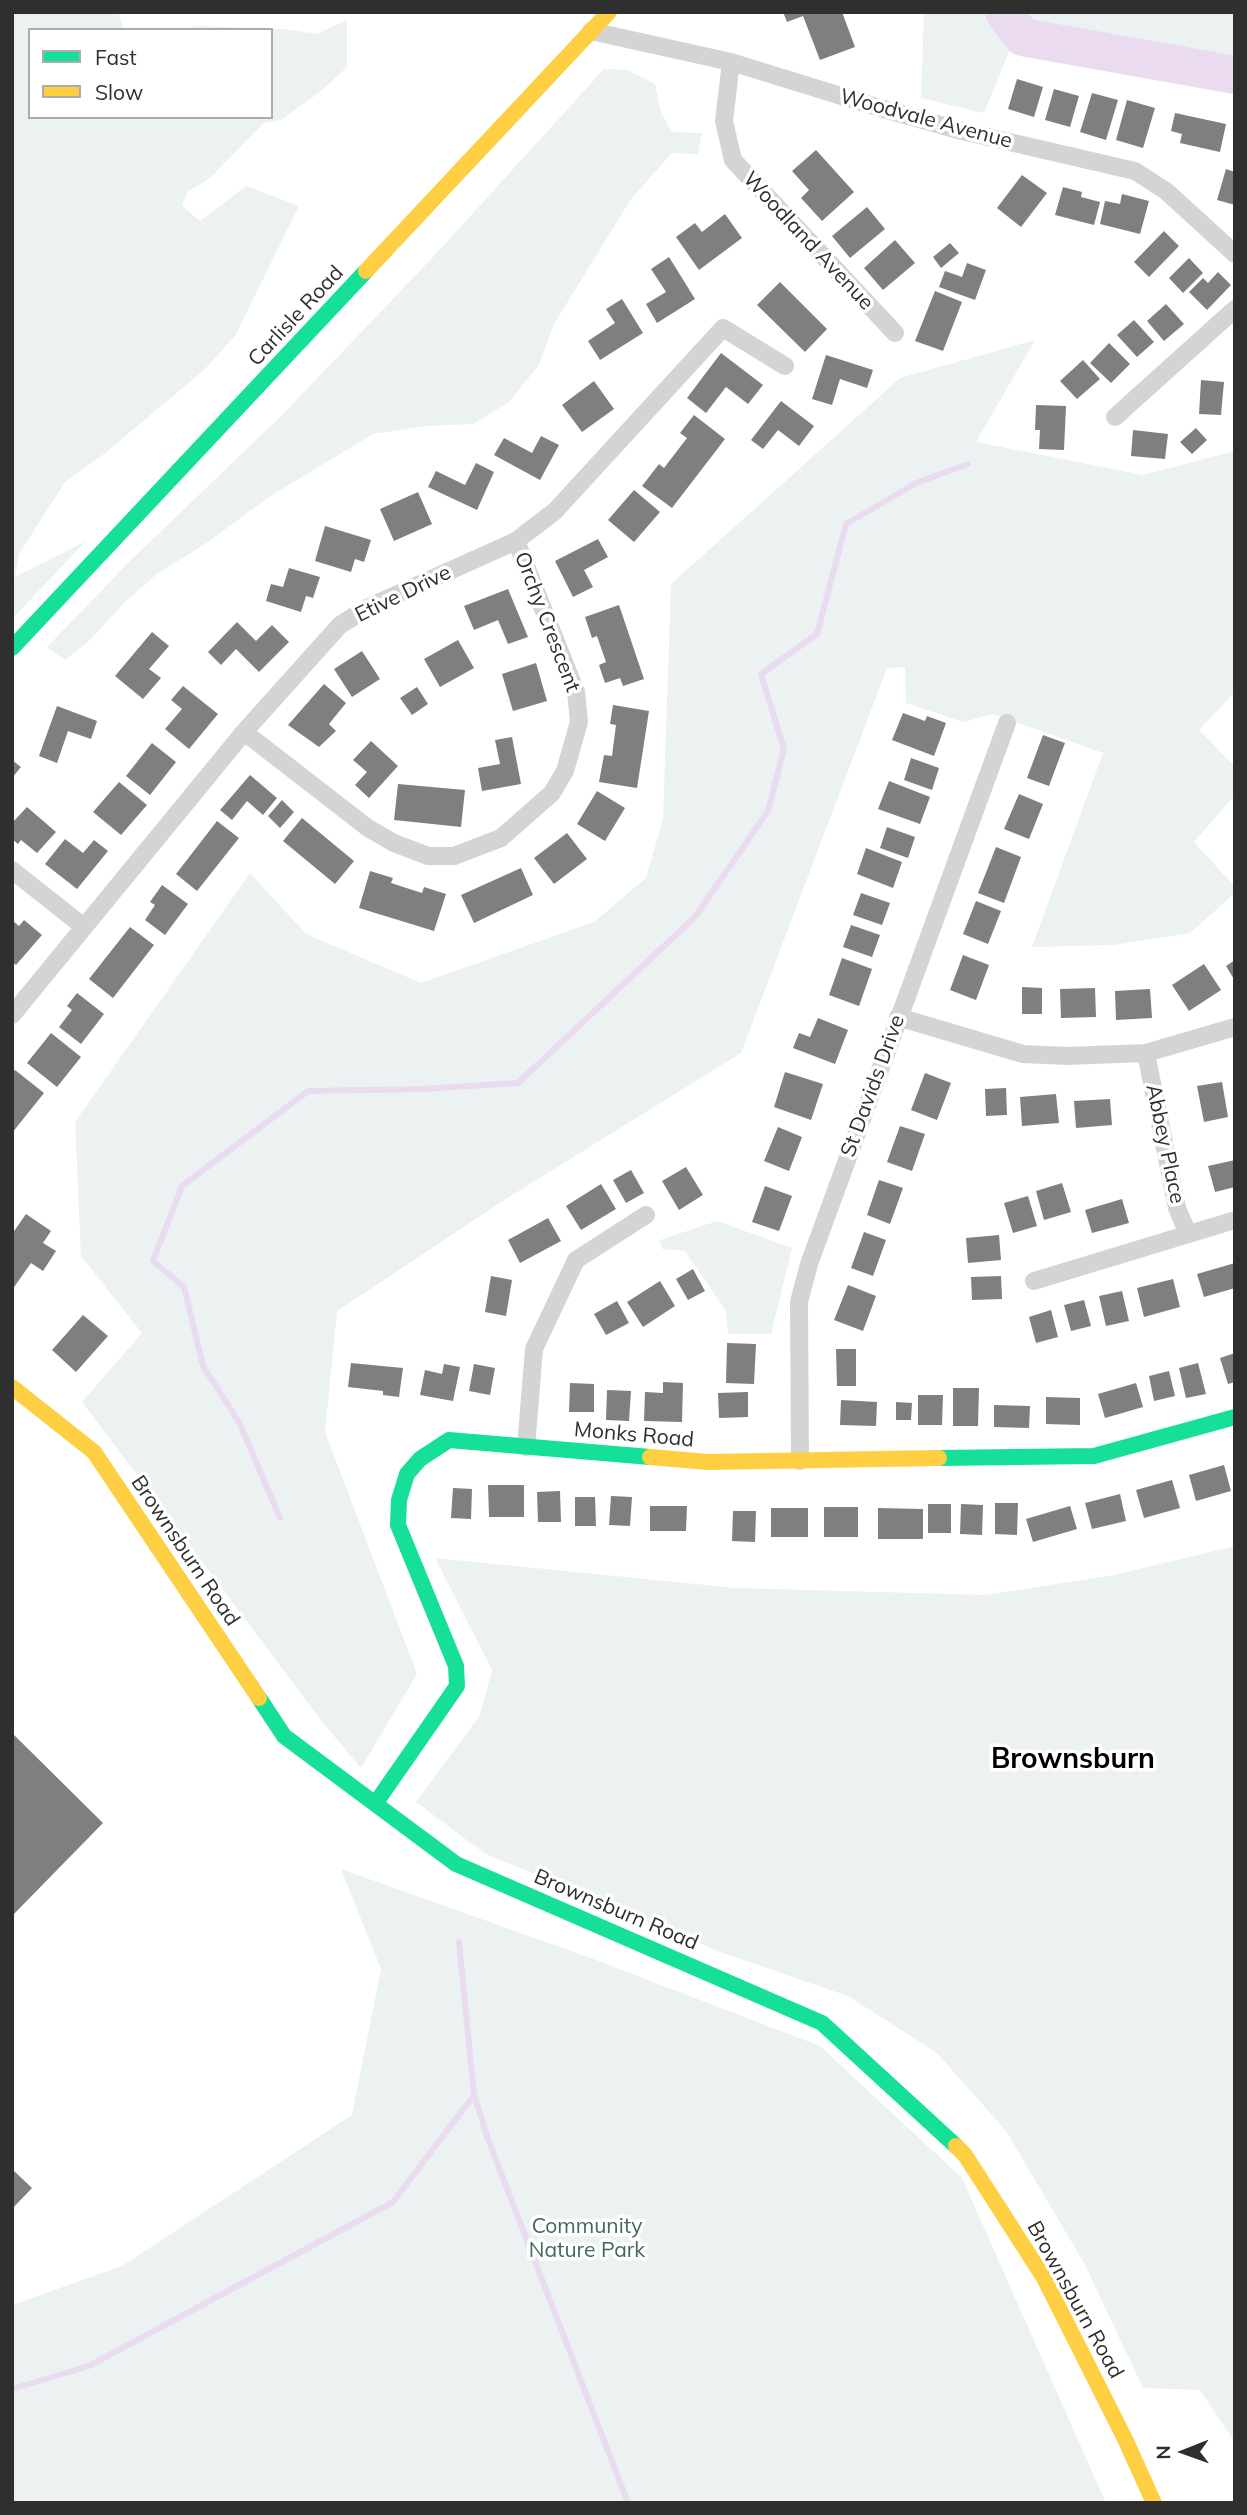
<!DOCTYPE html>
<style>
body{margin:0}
#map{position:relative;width:1247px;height:2515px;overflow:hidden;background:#fff;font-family:Mulish,sans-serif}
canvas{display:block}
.frame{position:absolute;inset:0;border:14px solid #2f2f2f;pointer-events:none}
.legend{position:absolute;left:28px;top:28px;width:245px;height:91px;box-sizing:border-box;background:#fff;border:2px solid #acacac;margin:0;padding:9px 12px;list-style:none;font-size:21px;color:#2f2f2f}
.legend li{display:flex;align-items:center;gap:14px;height:35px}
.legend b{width:35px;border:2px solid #acacac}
.north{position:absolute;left:1149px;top:2417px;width:70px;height:70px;-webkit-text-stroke:5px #fff;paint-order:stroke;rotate:269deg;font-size:19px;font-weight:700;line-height:28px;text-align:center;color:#2f2f2f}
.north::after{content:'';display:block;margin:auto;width:24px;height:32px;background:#2f2f2f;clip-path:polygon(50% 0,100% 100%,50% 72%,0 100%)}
</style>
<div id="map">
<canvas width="1247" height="2515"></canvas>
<div class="frame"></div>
<ul class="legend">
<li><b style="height:9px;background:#16e098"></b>Fast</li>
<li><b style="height:9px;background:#ffcf43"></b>Slow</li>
</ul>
<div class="north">N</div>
</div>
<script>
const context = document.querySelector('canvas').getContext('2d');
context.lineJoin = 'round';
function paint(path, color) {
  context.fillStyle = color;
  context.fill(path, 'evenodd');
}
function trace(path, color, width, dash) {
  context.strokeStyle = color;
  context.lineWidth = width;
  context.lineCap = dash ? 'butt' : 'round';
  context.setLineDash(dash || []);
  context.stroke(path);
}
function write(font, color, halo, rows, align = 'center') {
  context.font = font + ' Mulish,sans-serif';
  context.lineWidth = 7;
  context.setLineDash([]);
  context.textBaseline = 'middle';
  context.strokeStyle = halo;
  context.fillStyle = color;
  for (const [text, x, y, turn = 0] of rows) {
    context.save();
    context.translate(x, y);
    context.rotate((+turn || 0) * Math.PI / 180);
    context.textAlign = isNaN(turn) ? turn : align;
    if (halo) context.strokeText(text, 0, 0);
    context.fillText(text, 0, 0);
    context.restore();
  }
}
paint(new Path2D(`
 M12,12H118L124,30H30V117H271V30H169L198,26L283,29L317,34L347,20V67L320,92L281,120L264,123L209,179L188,191L182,206L200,221L246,186L299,206L235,336L204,370L104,454L65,482L19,554L15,577L86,541L12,619Z
 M924,12H1235V91L1010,49L984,113L921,98Z
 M604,69L628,70L655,84L661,113L672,132L702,133L698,154L672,153L631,199L554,324L539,365L509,402L473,424L426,426L373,434L269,497L205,544L158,573L127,600L89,641L65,660L47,647L130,561L282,415L434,256Z
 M1035,340L976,442L1143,475L1235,451V692L1199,730L1235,767V795L1194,842L1235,887V893L1190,933L1113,945L1032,947L1103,753L993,714L963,722L906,703L905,667L887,668L741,1053L509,1197L337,1311L325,1432L417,1674L361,1768L323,1723L82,1402L142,1333L81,1256L75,1122L250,873L306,934L421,983L594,922L646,878L663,819L671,584L900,378Z
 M717,1221L792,1248L771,1334H728L726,1311L685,1251L662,1249L660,1240Z
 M1235,1546V2442L1200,2390L1143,2388L1084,2263L1006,2131L937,2053L848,1996L723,1953L484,1853L416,1802L480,1715L492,1670L435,1558L736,1588L986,1595L1114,1575Z
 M341,1869L588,1957L820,2046L962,2178L1106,2503H12V2305L122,2266L352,2115L381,1969Z`), '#ebf2f1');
trace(new Path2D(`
 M280,1518L239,1422L203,1366L184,1287L153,1261L182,1186L308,1091L422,1089L518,1083L695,917L768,811L784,749L761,674L817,634L846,524L916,483L968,464
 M474,2095L488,2139L628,2503
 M12,2389L89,2366L393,2202L474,2095L459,1942`), '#eadbf0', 6);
trace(new Path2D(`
 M1004,12L1022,37L1235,75`), '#eadbf0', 38);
paint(new Path2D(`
 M783,12H842L855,47L820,60L803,16L787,22Z
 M1017,79L1043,87L1034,117L1008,109Z
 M1054,89L1079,96L1070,127L1045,120Z
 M1092,93L1118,100L1106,140L1080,132Z
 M1127,100L1155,108L1143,148L1116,140Z
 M1175,113L1226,124L1220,152L1180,143L1182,134L1171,131Z
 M816,150L854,192L822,221L801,198L809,190L792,171Z
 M1226,169L1235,172V205L1217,200Z
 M1022,175L1047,193L1021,227L997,208Z
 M1063,187L1082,192L1081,197L1100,202L1094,225L1055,215Z
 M1122,194L1149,201L1140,234L1100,224L1105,201L1120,204Z
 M867,207L885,229L850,258L832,236Z
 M725,214L742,238L699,270L676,237L695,223L702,232Z
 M1164,231L1179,246L1149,277L1134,262Z
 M895,240L915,263L883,290L864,268Z
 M950,243L959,253L941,268L933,257Z
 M669,257L695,299L657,323L646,304L666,292L651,269Z
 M1189,258L1203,273L1183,293L1169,278Z
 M967,263L986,270L975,300L939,287L945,271L962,277Z
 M1218,272L1231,285L1207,310L1189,292L1203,278L1208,283Z
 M780,282L827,329L805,352L757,305Z
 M935,291L962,302L943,351L915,341Z
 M622,299L643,333L600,360L588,341L615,323L606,309Z
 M1166,304L1184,324L1164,341L1147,321Z
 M1134,320L1154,342L1137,357L1117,335Z
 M1109,343L1130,364L1111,383L1090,363Z
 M721,353L763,385L748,404L726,387L706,413L687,398Z
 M826,355L873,370L867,388L840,379L832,405L812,399Z
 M1083,360L1100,379L1077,399L1060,381Z
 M1201,380L1224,382L1221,415L1199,414Z
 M594,381L614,409L582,432L562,405Z
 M781,401L814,426L799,446L778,430L763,449L751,440Z
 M1036,405L1066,406L1064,450L1039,449L1040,430H1035Z
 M694,415L725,439L672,508L642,486L659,464L664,468L687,438L680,433Z
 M1196,428L1207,440L1192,454L1180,442Z
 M1133,430L1168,434L1165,459L1131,456Z
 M541,436L559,445L540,480L494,455L504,438L532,453Z
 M476,463L494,472L477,510L428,487L436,471L465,485Z
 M634,490L660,512L634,542L608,520Z
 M418,492L432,524L394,541L380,509Z
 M325,526L371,540L364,562L355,559L351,572L315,561Z
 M598,539L608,557L584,570L593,587L573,597L555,561Z
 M289,568L320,577L313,598L306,596L301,612L266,601L271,584L283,587Z
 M508,589L528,637L508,644L498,620L474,630L464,606Z
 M619,605L644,679L623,686L620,678L605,683L599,665L606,662L597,636L592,638L585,617Z
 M237,622L256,641L272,625L289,642L259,672L236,649L221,665L208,652Z
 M152,632L169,646L149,669L161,678L143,699L115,676Z
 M458,640L474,668L440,687L424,659Z
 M362,651L380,679L352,697L334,669Z
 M536,663L547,701L513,711L502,674Z
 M324,684L346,703L329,724L336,731L319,747L288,725Z
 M183,686L218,714L189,749L165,729L182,709L171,700Z
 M417,687L428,704L412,715L400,698Z
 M613,705L649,711L637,788L599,782L604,755L612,756L616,725L610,724Z
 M57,706L97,721L91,739L68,731L57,763L39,756Z
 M903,713L925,721L927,716L946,723L934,756L892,740Z
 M1043,735L1065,743L1049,786L1027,778Z
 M512,737L521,784L482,791L478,768L500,764L495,740Z
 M371,741L398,766L369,798L355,785L367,772L353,760Z
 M152,743L176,762L150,795L126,776Z
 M911,758L939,768L932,790L904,780Z
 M12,760L21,767L12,778Z
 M250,775L277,798L263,815L247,801L232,820L220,810Z
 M889,781L930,797L920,824L878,809Z
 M119,782L147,805L121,835L93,812Z
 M398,784L465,790L461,827L394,820Z
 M597,791L625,808L605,841L577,824Z
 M1019,794L1043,804L1029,839L1004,829Z
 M282,800L294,812L280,828L268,816Z
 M27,807L56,832L37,853L21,840L18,844L12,839V823Z
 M302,818L354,861L335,884L283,841Z
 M217,821L239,838L197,891L176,874Z
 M887,827L915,837L908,858L880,848Z
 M567,833L587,859L554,884L534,858Z
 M65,839L83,853L94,840L108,851L77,889L45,864Z
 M996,847L1021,857L1004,903L978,893Z
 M866,848L902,862L893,888L857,874Z
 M521,868L533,895L474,923L461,895Z
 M370,871L393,878L391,883L422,893L424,887L446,894L434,931L359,908Z
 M162,885L188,904L165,935L145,920L155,905L150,902Z
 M861,893L890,903L882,925L853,915Z
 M976,901L1001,911L988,944L963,934Z
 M12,920L19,926L24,920L42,935L16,965L12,962Z
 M851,925L880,935L872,957L843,947Z
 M130,927L154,945L113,998L89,979Z
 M963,955L989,965L976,1000L950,990Z
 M842,958L872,969L859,1006L829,995Z
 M1235,960V981L1226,966Z
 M1204,964L1221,990L1189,1011L1172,985Z
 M1022,987L1042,988V1014H1022Z
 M1095,988L1096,1017L1061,1018L1060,989Z
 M1150,989L1152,1018L1116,1020L1115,991Z
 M77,993L104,1014L81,1044L59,1027L72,1010L67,1006Z
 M818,1018L848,1030L835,1064L793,1048L799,1033L810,1037Z
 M51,1033L81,1057L57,1087L27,1063Z
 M15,1070L44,1093L12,1133V1073Z
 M785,1072L823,1084L811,1120L774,1107Z
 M925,1073L951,1083L937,1120L911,1110Z
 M1222,1082L1228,1117L1204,1122L1197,1086Z
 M1006,1088L1007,1115L986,1116L985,1089Z
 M1056,1094L1059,1123L1022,1126L1020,1097Z
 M1110,1099L1112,1125L1076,1128L1074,1101Z
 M900,1126L925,1134L912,1171L887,1162Z
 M778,1127L802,1137L789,1171L764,1161Z
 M1235,1160V1187L1215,1192L1208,1166Z
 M686,1167L703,1195L679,1210L662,1181Z
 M631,1170L644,1193L626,1203L613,1180Z
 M879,1180L903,1188L890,1224L867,1215Z
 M1062,1183L1071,1212L1044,1220L1036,1191Z
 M601,1184L616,1209L581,1230L566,1206Z
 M765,1186L792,1196L779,1231L752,1222Z
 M1028,1196L1037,1226L1013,1233L1004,1203Z
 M1122,1199L1129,1223L1092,1233L1085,1210Z
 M26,1214L51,1231L43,1243L56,1251L43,1271L31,1263L12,1290V1234Z
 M548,1218L561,1241L520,1263L508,1240Z
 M864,1232L886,1240L873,1276L851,1268Z
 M999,1235L1001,1260L968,1263L966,1238Z
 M1235,1263V1288L1204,1297L1197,1274Z
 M693,1269L705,1291L688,1300L676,1279Z
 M491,1276L512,1280L506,1316L485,1312Z
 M1001,1276L1002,1299L972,1300L971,1277Z
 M1173,1279L1180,1307L1144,1317L1137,1288Z
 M660,1281L675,1306L643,1327L627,1302Z
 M848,1285L876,1296L863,1331L834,1320Z
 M1122,1291L1129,1321L1106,1326L1099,1296Z
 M1084,1300L1091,1326L1071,1331L1064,1305Z
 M617,1301L629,1323L606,1335L594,1314Z
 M1051,1310L1058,1337L1036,1343L1029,1317Z
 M83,1315L108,1336L76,1372L52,1350Z
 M727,1343L756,1344L754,1384L726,1383Z
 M836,1349H856V1386H837Z
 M1235,1353V1382L1228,1384L1220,1358Z
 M351,1363L403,1368L399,1397L383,1395V1391L348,1387Z
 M1198,1363L1206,1394L1186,1398L1179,1368Z
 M444,1364L460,1367L453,1401L420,1395L425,1370L442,1374Z
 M474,1364L495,1368L490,1395L469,1391Z
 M1169,1371L1175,1396L1154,1401L1149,1376Z
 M663,1382L683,1383L682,1422L644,1421L645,1392L663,1393Z
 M570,1383L594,1384V1412H569Z
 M1136,1383L1143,1407L1105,1418L1098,1394Z
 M953,1388H979L978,1426H953Z
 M607,1390L631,1391L629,1421L606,1420Z
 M748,1392V1417L719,1418L718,1393Z
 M918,1395H943L942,1425H918Z
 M1046,1397L1080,1398V1425L1046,1424Z
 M841,1400L877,1402L876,1426L840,1425Z
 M896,1402L912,1403L911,1420H896Z
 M994,1405L1030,1406L1029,1428L994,1427Z
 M1224,1465L1231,1491L1196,1501L1189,1475Z
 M1172,1480L1180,1508L1144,1518L1136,1490Z
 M488,1485H524V1517H489Z
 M453,1488L472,1489L471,1519L451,1518Z
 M560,1491L561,1522H538L537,1492Z
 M1120,1494L1126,1521L1092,1529L1085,1503Z
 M611,1496L632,1497L630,1526L609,1525Z
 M575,1497H595L596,1526H575Z
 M995,1503H1018L1017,1535L995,1534Z
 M928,1504H951V1533H928Z
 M961,1504L983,1505L982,1535L960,1534Z
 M650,1506H687L686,1531H650Z
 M1070,1506L1077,1529L1033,1542L1026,1519Z
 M824,1507H858V1537H824Z
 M771,1508H808V1537H771Z
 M878,1508L923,1509V1539H878Z
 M733,1511H756L755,1542L732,1541Z
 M12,1733L103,1823L12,1916Z
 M12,2169L32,2188L12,2209Z`), '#7f7f7f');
trace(new Path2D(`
 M591,31L731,62L880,108L962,131L1135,171L1166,191L1235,254
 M731,62L724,121L733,160L895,333
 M1115,417L1235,309
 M244,732L368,828L394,843L428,856H454L501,838L552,793L565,771L579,722L576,692L516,541
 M12,870L84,927
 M12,1015L244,732L340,625L369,607L516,541L555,511L723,328L785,366
 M898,1017L1023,1054L1067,1056L1146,1053L1235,1027
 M1146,1053L1177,1208L1188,1234
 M1034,1281L1235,1220
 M526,1447L534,1349L576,1260L646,1215
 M800,1461L799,1302L809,1264L1007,723`), '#d4d4d4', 18);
trace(new Path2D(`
 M12,648L366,271
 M939,1458L1094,1456L1235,1417
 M259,1698L284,1736L456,1864L822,2023L956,2146
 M375,1804L457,1686L456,1666L398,1525L399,1500L407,1474L420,1459L449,1440L650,1457`), '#16e098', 16);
trace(new Path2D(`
 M366,271L609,12
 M12,1387L94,1452L259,1698
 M650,1457L708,1462L939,1458
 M956,2146L965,2155L1044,2278L1125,2439L1154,2503`), '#ffcf43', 16);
write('21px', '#2f2f2f', '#fff', [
 ["Woodvale Avenue",926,119,15],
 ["Woodland Avenue",808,241,47],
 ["Carlisle Road",296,316,-47],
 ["Etive Drive",403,594,-26],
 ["Orchy Crescent",547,622,69],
 ["St Davids Drive",873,1086,-70],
 ["Abbey Place",1165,1144,78],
 ["Monks Road",634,1435,5],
 ["Brownsburn Road",185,1551,56],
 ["Brownsburn Road",616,1910,23],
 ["Brownsburn Road",1075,2300,61]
]);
write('21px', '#406862', '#fff', [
 ["Community",587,2227],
 ["Nature Park",587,2251]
]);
write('bold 28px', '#000', '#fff', [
 ["Brownsburn",1073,1760]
]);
</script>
